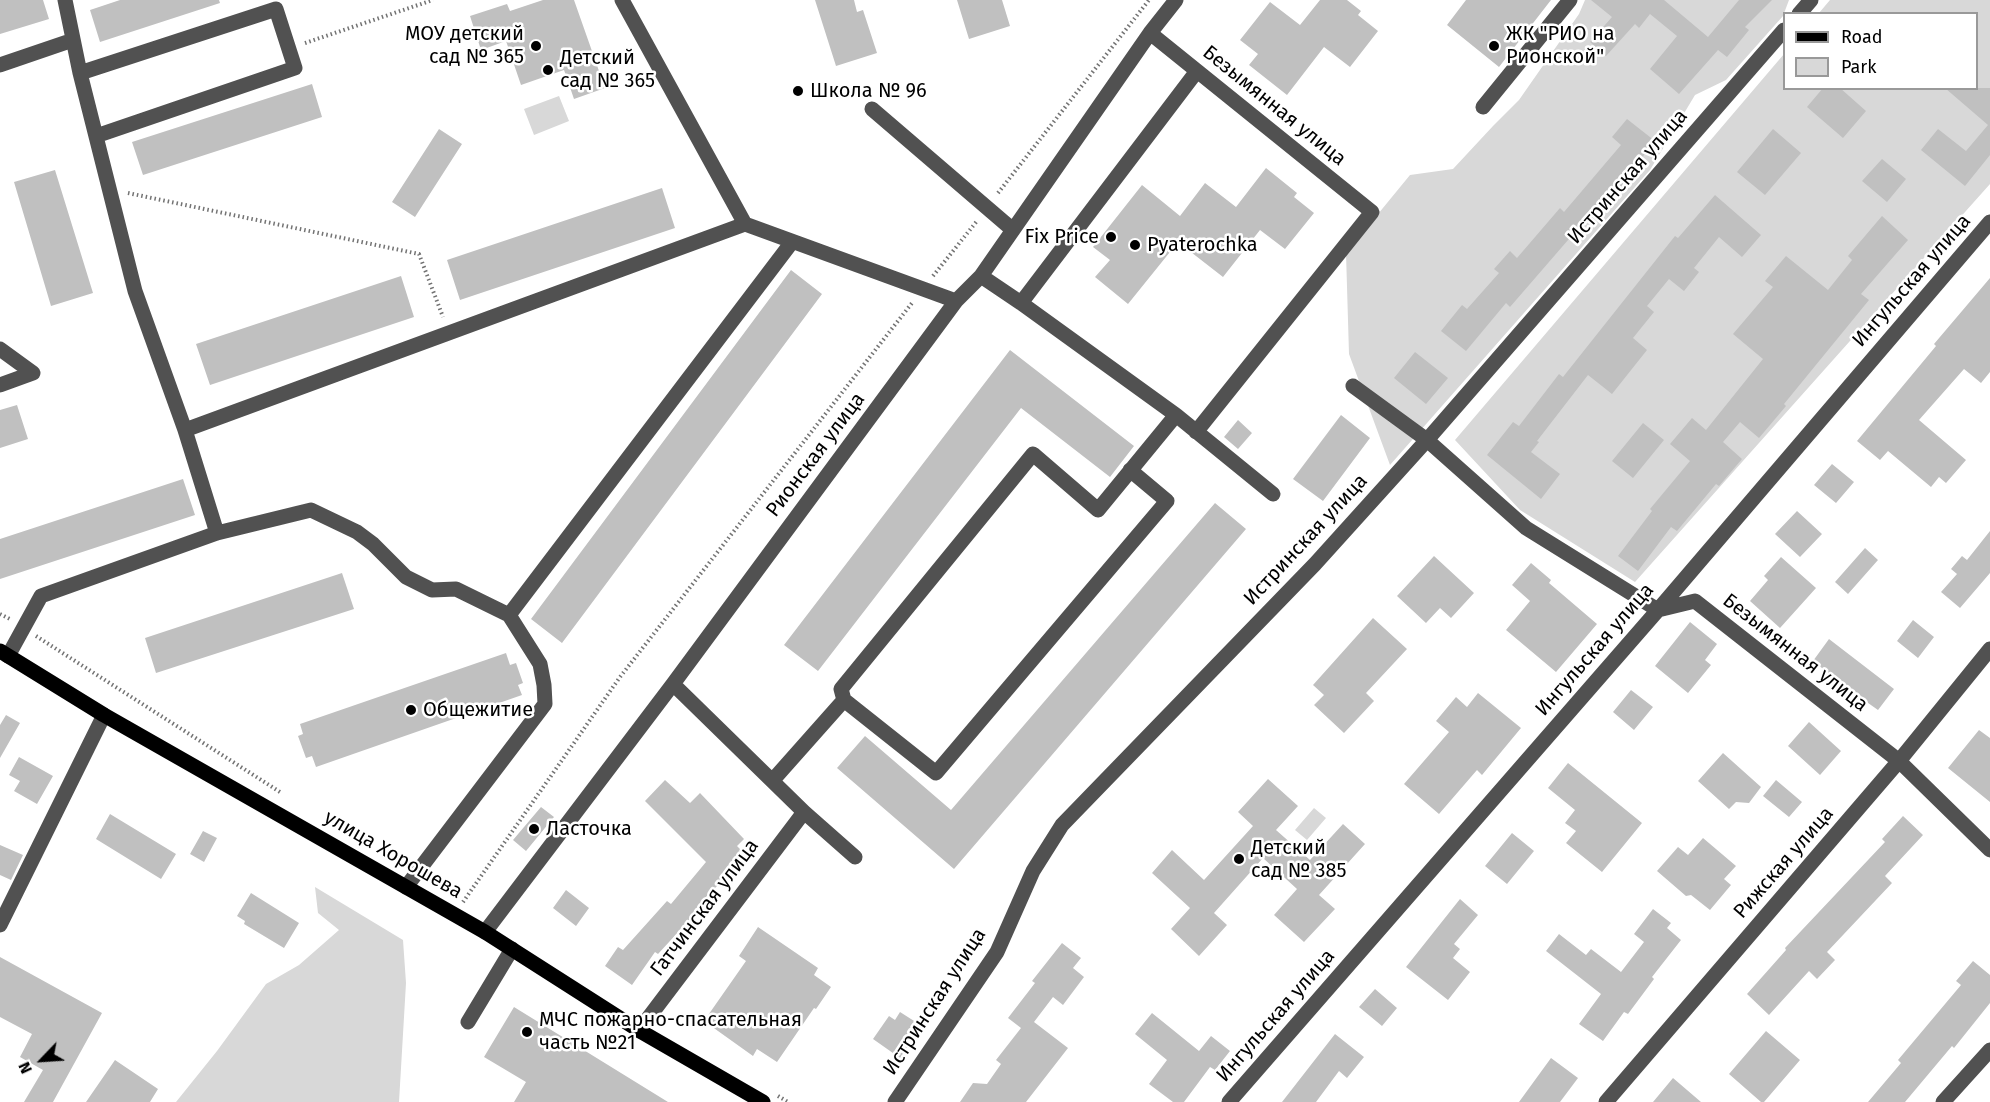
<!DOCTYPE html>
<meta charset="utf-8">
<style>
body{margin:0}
#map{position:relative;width:1990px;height:1102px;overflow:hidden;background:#fff;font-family:"Fira Sans",sans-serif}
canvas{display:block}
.legend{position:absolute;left:1783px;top:12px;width:195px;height:78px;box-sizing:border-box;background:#fff;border:2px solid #999;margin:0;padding:8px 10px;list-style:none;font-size:18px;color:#000}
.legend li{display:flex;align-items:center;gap:12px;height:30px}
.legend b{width:30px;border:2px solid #999}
.north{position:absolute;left:12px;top:1030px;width:60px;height:60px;-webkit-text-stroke:4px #fff;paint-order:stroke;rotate:245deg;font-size:16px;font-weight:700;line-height:24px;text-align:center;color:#000}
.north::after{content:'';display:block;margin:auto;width:21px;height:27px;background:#000;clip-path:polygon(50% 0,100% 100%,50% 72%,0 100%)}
</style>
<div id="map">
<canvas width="1990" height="1102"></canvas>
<ul class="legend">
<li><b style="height:8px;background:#000"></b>Road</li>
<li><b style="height:16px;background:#d8d8d8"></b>Park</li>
</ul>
<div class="north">N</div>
</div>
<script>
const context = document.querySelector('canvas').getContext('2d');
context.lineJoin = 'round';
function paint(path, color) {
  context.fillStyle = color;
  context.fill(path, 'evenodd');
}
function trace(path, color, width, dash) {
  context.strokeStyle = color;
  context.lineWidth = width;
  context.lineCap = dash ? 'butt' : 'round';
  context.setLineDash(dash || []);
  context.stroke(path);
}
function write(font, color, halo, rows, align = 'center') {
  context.font = font + ' "Fira Sans",sans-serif';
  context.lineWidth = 5;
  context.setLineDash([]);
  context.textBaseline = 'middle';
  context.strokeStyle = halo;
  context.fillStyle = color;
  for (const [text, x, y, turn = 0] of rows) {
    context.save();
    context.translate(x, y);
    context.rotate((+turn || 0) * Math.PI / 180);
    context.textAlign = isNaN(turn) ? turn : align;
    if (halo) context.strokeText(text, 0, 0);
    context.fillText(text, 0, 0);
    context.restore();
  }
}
paint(new Path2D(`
 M1585,0H1789L1783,16L1726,80L1695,95L1650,170L1390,465L1349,354L1346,253L1410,175L1453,169L1493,126L1519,100L1579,14Z
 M1830,0H1990V184L1635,582L1520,510L1455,440L1784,54V88H1976V14L1819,13Z
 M559,96L569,121L534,135L524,109Z
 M1314,808L1326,818L1307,840L1295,830Z
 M315,887L403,940L406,983L399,1102H176L217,1051L266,984L299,965L339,930L318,913Z`), '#d8d8d8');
paint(new Path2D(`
 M0,0H43L49,19L0,34Z
 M120,0H219L220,3L100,42L90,10Z
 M543,0H574L605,88L574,99L564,70L521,85L506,41L481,50L470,16L507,4L510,11Z
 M815,0H854L857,12L863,10L877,53L836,66Z
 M957,0H1002L1010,26L969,39Z
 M1320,0H1347L1361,11L1358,15L1378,31L1350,67L1324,47L1287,95L1249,65L1258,54L1240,40L1270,2L1300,25Z
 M1466,0H1551L1499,67L1447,25Z
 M1591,0H1664L1708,37L1739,0H1772L1745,27L1749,30L1727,57L1718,50L1679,94L1650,69L1677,36L1650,14L1639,28L1635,24L1606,56L1590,42L1612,17Z
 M312,84L322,117L143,175L132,142Z
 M1823,88H1840L1866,111L1843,138L1807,107Z
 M1945,88H1990V155L1965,186L1921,150L1938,129L1966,151L1988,125Z
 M1627,119L1655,141L1623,182L1624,183L1598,213L1594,210L1510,307L1506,303L1466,351L1441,331L1462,305L1467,309L1499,273L1494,269L1510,251L1517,258L1560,208L1564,212L1621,145L1612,137Z
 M439,129L462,144L415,217L392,202Z
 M1773,129L1801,153L1765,195L1737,172Z
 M1882,159L1906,179L1887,202L1862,181Z
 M1266,168L1297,193L1294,197L1314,213L1285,249L1260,230L1223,277L1178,242L1128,304L1095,277L1110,260L1093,247L1142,185L1180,216L1205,183L1236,207Z
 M55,170L93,293L51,306L14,182Z
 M662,188L675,228L460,300L447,260Z
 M1715,195L1761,235L1742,257L1719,237L1694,268L1699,272L1684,291L1669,279L1647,306L1654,312L1633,338L1647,350L1612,394L1588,375L1537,441L1539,442L1531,452L1560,474L1541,499L1487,455L1513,422L1519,426L1559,374L1563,377L1675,236L1678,238Z
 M1882,216L1908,240L1861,294L1869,300L1784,404L1786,406L1759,438L1740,422L1723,442L1742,459L1719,486L1716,484L1677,531L1671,527L1638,571L1618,556L1652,511L1650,509L1690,461L1670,444L1692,418L1706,430L1763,359L1733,334L1773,287L1765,281L1786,256L1828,290L1852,260L1848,256Z
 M791,270L822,294L562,643L531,619Z
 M401,276L414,317L210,385L196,344Z
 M1990,278V372L1981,383L1964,369L1919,420L1966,460L1946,483L1939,477L1931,487L1888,451L1880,460L1857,441L1936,346L1934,344Z
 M1010,350L1134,446L1110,477L1021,408L818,671L784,645Z
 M1415,352L1448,378L1426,404L1394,378Z
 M17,405L28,439L0,448V410Z
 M1341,415L1370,438L1323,501L1293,479Z
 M1238,420L1252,433L1238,449L1224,437Z
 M1643,423L1664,440L1633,478L1612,461Z
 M1832,464L1854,482L1836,503L1814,485Z
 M183,479L195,515L0,579V539Z
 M1215,503L1246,529L954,869L837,768L865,736L951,810Z
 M1797,511L1822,534L1800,557L1775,534Z
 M1990,531V573L1960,608L1941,592L1957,574L1951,569L1962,556L1967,560Z
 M1865,548L1878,560L1848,594L1835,582Z
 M1434,556L1474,593L1451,618L1440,608L1426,623L1397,596Z
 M1781,557L1816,588L1780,628L1750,601L1768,580L1764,576Z
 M1531,563L1551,580L1549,583L1597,624L1556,672L1506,630L1530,601L1512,585Z
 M342,573L354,609L156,673L145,638Z
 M1373,618L1407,649L1366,693L1374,701L1344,733L1314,705L1324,695L1313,685Z
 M1913,620L1934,637L1918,658L1897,641Z
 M1690,622L1717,644L1705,660L1711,665L1688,693L1655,666Z
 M1829,639L1894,689L1878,710L1844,686L1840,690L1827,681L1831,675L1813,661Z
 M506,653L510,665L516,663L523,683L518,685L522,695L316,767L312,756L306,758L298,736L303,734L300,724Z
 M1631,690L1653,707L1634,730L1613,712Z
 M1478,693L1521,728L1482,775L1477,770L1439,814L1404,784L1449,732L1436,721L1456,697L1467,707Z
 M6,715L20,723L0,758V725Z
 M1809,722L1841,751L1820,775L1788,746Z
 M1979,730L1990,738V802L1948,768Z
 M1723,753L1761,787L1749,803L1736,802L1729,809L1698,781Z
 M19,757L53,776L37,804L14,791L20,781L9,775Z
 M1568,763L1642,823L1602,872L1566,843L1576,831L1565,823L1575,810L1548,788Z
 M1268,779L1298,806L1276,830L1310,860L1343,824L1365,844L1319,895L1335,909L1304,942L1274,915L1297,889L1263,858L1214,913L1227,925L1199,956L1171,929L1190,908L1152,873L1172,850L1204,880L1253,826L1238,812Z
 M665,780L690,803L700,793L744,839L737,846L747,856L705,898L707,899L692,917L658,954L655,952L632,985L605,966L618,947L623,950L667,901L671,904L706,862L645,801Z
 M1776,780L1802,802L1789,817L1763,796Z
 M541,807L554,817L526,851L513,840Z
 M110,814L176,854L161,879L96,839Z
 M1903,816L1923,835L1885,876L1892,883L1827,952L1835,960L1817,979L1809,971L1769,1015L1747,994L1786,950L1785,948L1885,842L1882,839Z
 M203,831L217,838L204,862L190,854Z
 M1512,833L1534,851L1507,884L1485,866Z
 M1703,838L1736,866L1724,879L1731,885L1710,910L1691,895L1686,896L1657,871L1678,847L1688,855Z
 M0,845L23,855L11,880L0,875Z
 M566,890L589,908L576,926L553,908Z
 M251,893L299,923L284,948L244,924L245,921L237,916Z
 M1460,899L1478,915L1454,944L1460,949L1453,958L1470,972L1448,1000L1406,967Z
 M1653,909L1671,923L1667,928L1681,940L1652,977L1654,979L1628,1014L1624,1012L1603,1041L1579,1024L1601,994L1546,951L1559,934L1586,955L1591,949L1621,972L1644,942L1634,934Z
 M758,927L818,968L814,975L831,987L816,1009L814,1008L777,1062L757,1049L753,1056L704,1021L746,961L739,956Z
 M1062,943L1081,958L1073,968L1084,977L1063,1005L1053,997L1034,1022L1068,1048L1026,1102H960L973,1083L987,1084L1001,1064L996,1060L1021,1028L1008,1018L1035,983L1032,981Z
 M0,957L102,1013L53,1102H24L43,1070L20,1057L32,1034L0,1017Z
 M1973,961L1990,975V1003L1954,1048L1952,1046L1905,1102H1868L1901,1063L1898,1060L1961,985L1956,981Z
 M1375,989L1397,1008L1382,1026L1359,1007Z
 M514,1007L668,1102H514L526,1082L484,1057Z
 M900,1012L922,1026L900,1058L873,1039L889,1016L895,1020Z
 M1152,1013L1199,1051L1211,1036L1230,1051L1215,1070L1210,1067L1184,1102H1173L1149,1084L1167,1060L1135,1034Z
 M1766,1031L1800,1060L1764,1102H1761L1729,1074Z
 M1335,1034L1364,1057L1347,1078L1339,1071L1316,1102H1282Z
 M1551,1058L1578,1078L1560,1102H1519Z
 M115,1060L158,1089L150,1102H86Z
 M1673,1078L1701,1102H1653Z`), '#c0c0c0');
trace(new Path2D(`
 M305,43L433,0
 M128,193L419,254L443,317
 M998,193L1149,0
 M933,276L977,221
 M0,614L10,619
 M36,636L280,792
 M463,902L620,677L912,303
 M778,1096L788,1102`), '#737373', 4, [1.5, 3]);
trace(new Path2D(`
 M65,0L80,73L135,291L185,430L745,224L956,301
 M622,0L745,224
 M1799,14L1811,0
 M1150,33L1372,212L1196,432
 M0,65L73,40
 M80,73L276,9L295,68L96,136
 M1483,107L1570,0
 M872,109L1013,230
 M981,276L1021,303L1197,71
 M1021,303L1176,415L1273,494
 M0,349L33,373L0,385
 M1353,386L1427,440L1526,528L1658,610L1695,601L1899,761L1990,850
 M185,430L217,533
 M1130,470L1167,501L936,773L844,700L841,689L1033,454L1098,510L1176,415
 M509,615L792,242
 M8,656L41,596L217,533L311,510L357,532L373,544L406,577L432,590L456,589L509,615L540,664L544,685L545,704L406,887
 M673,684L804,812L855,857
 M773,780L844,700
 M0,925L104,715
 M485,932L673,684L956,301L981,276L1150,33L1176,0
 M468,1022L512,949
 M640,1031L649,1017L804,812
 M895,1102L997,952L1033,871L1062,825L1315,564L1427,440L1784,30
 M1229,1102L1658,610L1990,222
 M1606,1102L1899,761L1990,649
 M1943,1102L1990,1050`), '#515151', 15);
trace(new Path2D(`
 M0,651L104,715L485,932L640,1031L763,1102`), '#000', 15);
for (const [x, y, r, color] of [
 [536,46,6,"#000"],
 [1494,46,6,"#000"],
 [548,70,6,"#000"],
 [798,91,6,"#000"],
 [1111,237,6,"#000"],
 [1135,245,6,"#000"],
 [411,710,6,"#000"],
 [534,829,6,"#000"],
 [1239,859,6,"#000"],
 [527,1032,6,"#000"]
]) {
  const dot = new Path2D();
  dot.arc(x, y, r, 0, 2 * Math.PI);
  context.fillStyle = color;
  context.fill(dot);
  trace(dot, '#fff', 2);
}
write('20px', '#000', '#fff', [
 ["МОУ детский",524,34,"right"],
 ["сад № 365",524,57,"right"],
 ["ЖК \"РИО на",1506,34],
 ["Рионской\"",1506,57],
 ["Детский",560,58],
 ["сад № 365",560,81],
 ["Школа № 96",810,91],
 ["Fix Price",1099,237,"right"],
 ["Pyaterochka",1147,245],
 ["Общежитие",423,710],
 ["Ласточка",546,829],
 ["Детский",1251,848],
 ["сад № 385",1251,871],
 ["МЧС пожарно-спасательная",539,1020],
 ["часть №21",539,1043]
], 'left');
write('20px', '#000', '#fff', [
 ["Безымянная улица",1274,106,39],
 ["Истринская улица",1628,177,-49],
 ["Ингульская улица",1912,281,-49],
 ["Рионская улица",816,455,-53],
 ["Истринская улица",1306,540,-47],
 ["Ингульская улица",1595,650,-49],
 ["Безымянная улица",1795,653,38],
 ["улица Хорошева",393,855,30],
 ["Рижская улица",1784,863,-49],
 ["Гатчинская улица",705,908,-53],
 ["Истринская улица",935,1002,-57],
 ["Ингульская улица",1276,1016,-49]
]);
</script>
